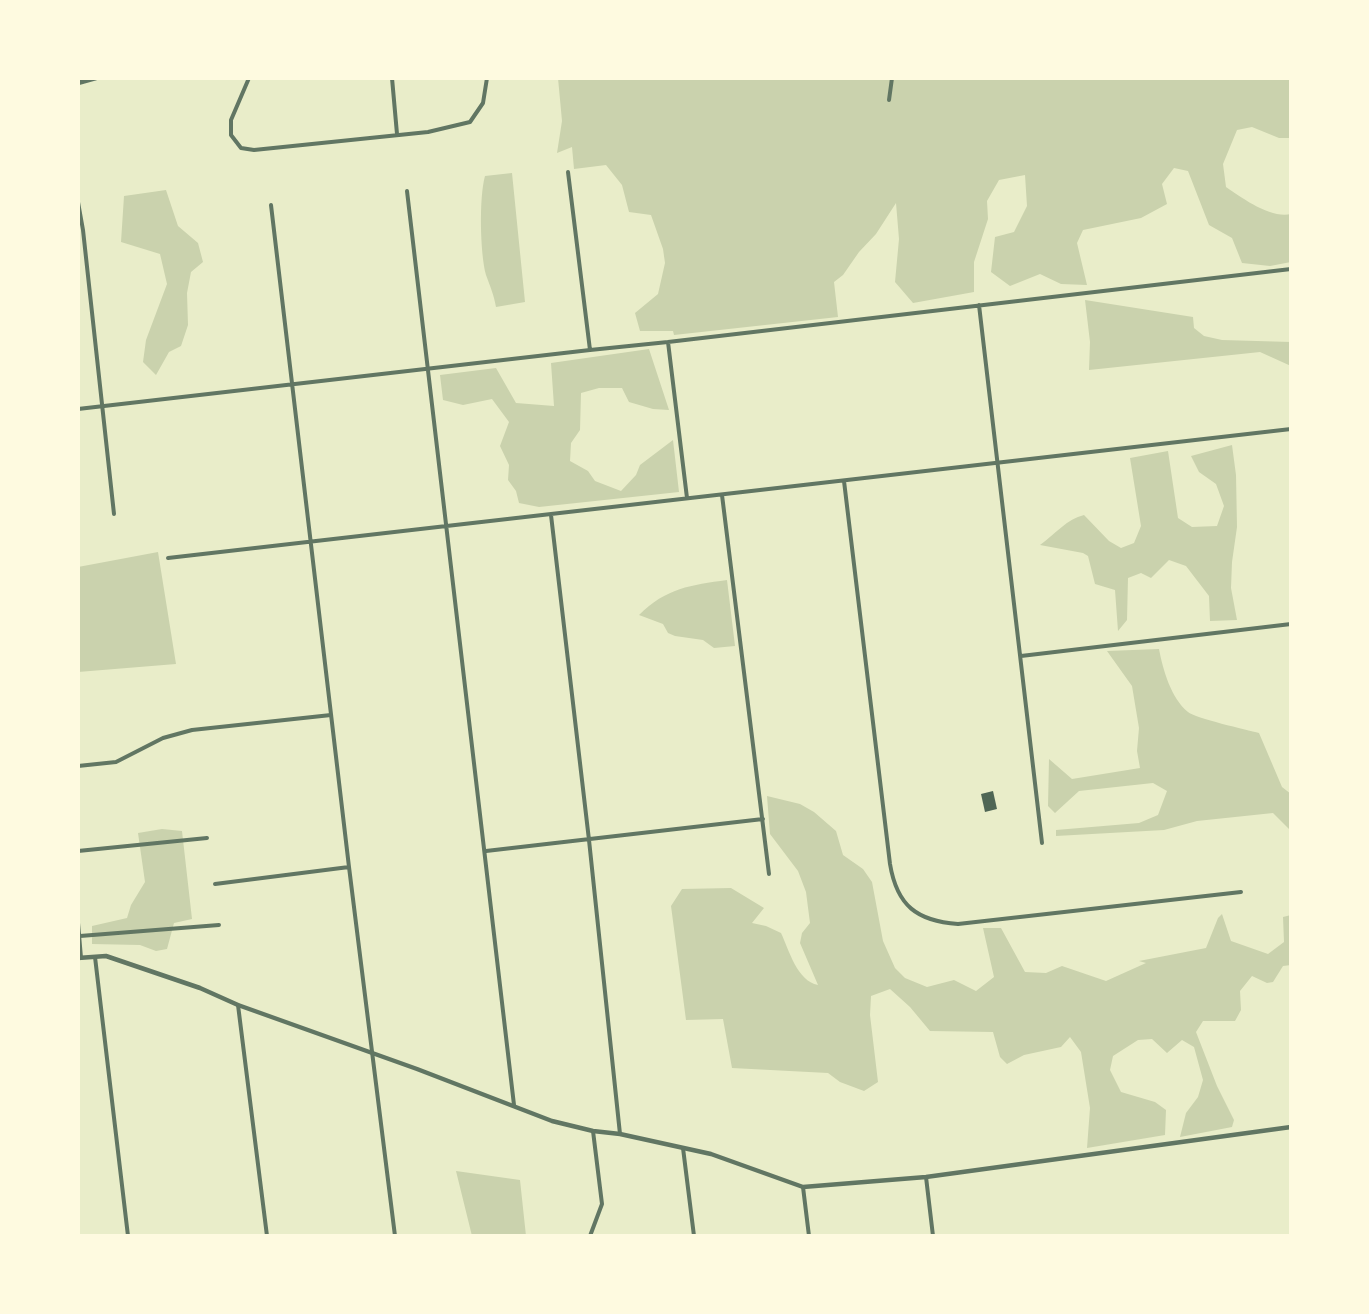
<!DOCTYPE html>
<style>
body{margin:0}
#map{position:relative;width:1369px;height:1314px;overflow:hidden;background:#e9edc9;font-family:Mulish,sans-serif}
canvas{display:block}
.frame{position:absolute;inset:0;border:80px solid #fefae0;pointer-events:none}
</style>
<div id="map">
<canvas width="1369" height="1314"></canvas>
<div class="frame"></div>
</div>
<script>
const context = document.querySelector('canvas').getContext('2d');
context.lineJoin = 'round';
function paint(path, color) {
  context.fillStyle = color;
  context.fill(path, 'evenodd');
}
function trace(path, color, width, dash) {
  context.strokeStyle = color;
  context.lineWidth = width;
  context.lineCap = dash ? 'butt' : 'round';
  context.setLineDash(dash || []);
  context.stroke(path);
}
paint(new Path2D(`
 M558,78H1291V138H1279L1252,127L1237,130L1223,164L1226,187C1242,198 1271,219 1291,214V262L1270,266L1242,263L1232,238L1209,225L1188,171L1174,168L1162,184L1167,204L1141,218L1083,230L1077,243L1087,285L1061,284L1040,274L1010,286L991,272L995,237L1014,232L1027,206L1025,175L999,180L987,201L988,219L974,262V292L913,303L895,282L899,239L896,203L876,234L859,252L843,275L834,282L838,317L674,335L673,331H640L635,313L658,294L665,263L663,249L651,215L629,212L622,185L606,165L574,169L572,147L557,153L562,121Z
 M512,173L525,302L496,307C494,295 490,286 486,275C480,253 479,197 485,176Z
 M166,190L178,226L198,243L203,262L191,272L187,293L188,325L181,346L169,352L156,375L143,362L146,340L167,284L160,254L121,242L124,196Z
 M1085,300L1193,317L1194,328L1204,336L1222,340L1291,342V366L1260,352L1089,370L1090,342Z
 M649,349L669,410L653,409L629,402L622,388H599L581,393L580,430L571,443L570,461L588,471L595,481L621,491L636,475L640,465L673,440L679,492L539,507L519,503L516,491L508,480L509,465L500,446L509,422L492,399L463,405L443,400L440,375L496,368L516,403L554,406L551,363Z
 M1232,445L1236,475L1237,527L1232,562L1231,588L1237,620L1210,621L1209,596L1186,566L1169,560L1151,578L1141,573L1128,578L1127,620L1118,631L1115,590L1095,584L1088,556L1083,553L1040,545C1055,534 1067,519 1084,515L1109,541L1121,548L1134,543L1141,526L1130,458L1168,451L1178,518L1192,527L1217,526L1224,506L1216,484L1199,472L1191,456Z
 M158,552L176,664L78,672V567Z
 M727,580L735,646L714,648L703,640L675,636L668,633L663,624L639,615C666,588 691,585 727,580Z
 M1159,649C1163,670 1171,698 1188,712C1195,718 1247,730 1259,733L1282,787L1291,794V831L1273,813L1197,821L1164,830L1056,836V830L1139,823L1158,815L1167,791L1153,783L1079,791L1055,813L1048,806L1049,759L1072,779L1140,768L1137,751L1139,728L1132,686L1107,651Z
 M767,796L800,804L814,812L836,831L843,855L863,869L872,882L883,941L895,968L905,978L927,987L954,980L976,991L994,977L983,928H1001L1025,972L1046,973L1062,966L1106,981L1146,963L1139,961L1206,948L1218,918L1222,914L1231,941L1268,954L1284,942L1283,917L1291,915V965L1283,966L1273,982L1267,983L1252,976L1240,991L1241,1010L1235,1021H1203L1196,1032L1217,1086L1234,1120L1232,1127L1180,1137L1186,1113L1198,1097L1203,1080L1194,1047L1182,1040L1167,1053L1152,1039L1138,1040L1113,1056L1110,1070L1121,1092L1155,1102L1166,1110L1165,1135L1087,1148L1090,1108L1081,1052L1070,1037L1061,1047L1024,1055L1007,1064L1000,1057L993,1032L930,1031L910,1007L890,989L871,996L870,1015L878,1082L864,1091L840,1082L828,1073L732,1068L723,1019L686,1020L671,906L682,889L731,888L764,908L752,923L766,926L781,933C789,950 797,981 818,985L800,943L802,933L810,923L806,892L798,871L770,834Z
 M162,829L182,831L192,919L174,923L167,949L156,951L140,945L92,944V926L127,918L131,905L145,882L138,833Z
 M456,1171L520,1180L526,1236H472Z`), '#cad2ad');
paint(new Path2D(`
 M993,791L997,809L985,812L981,794Z`), '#4f6655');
trace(new Path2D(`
 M249,78L231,120V135L241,148L254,150L428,132L470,122L483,103L487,78
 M392,78L397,134
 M889,100L892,78
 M568,172L590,350
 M407,191L514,1105
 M78,202L83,230L114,514
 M271,205L349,867L395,1236
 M979,305L1042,843
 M668,342L687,498
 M78,409L590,350L668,342L1291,269
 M844,481L890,864C897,906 917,921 958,924L1241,892
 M722,495L769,874
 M551,515L589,840L620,1134
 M168,558L1291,429
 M1021,656L1291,624
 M78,766L116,762L163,738L192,730L331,715
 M78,851L207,838
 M486,851L763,819
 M215,884L349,867
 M78,923L81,958
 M80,936L219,925
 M95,957L128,1236
 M238,1005L267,1236
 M683,1148L694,1236
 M926,1177L933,1236
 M803,1187L809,1236
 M590,1236L602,1204L593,1131`), '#617663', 4);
trace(new Path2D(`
 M78,83L96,78
 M78,958L106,956L200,988L238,1005L417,1069L552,1121L593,1131L620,1134L711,1154L803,1187L926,1177L1291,1127`), '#617663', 4.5);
</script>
